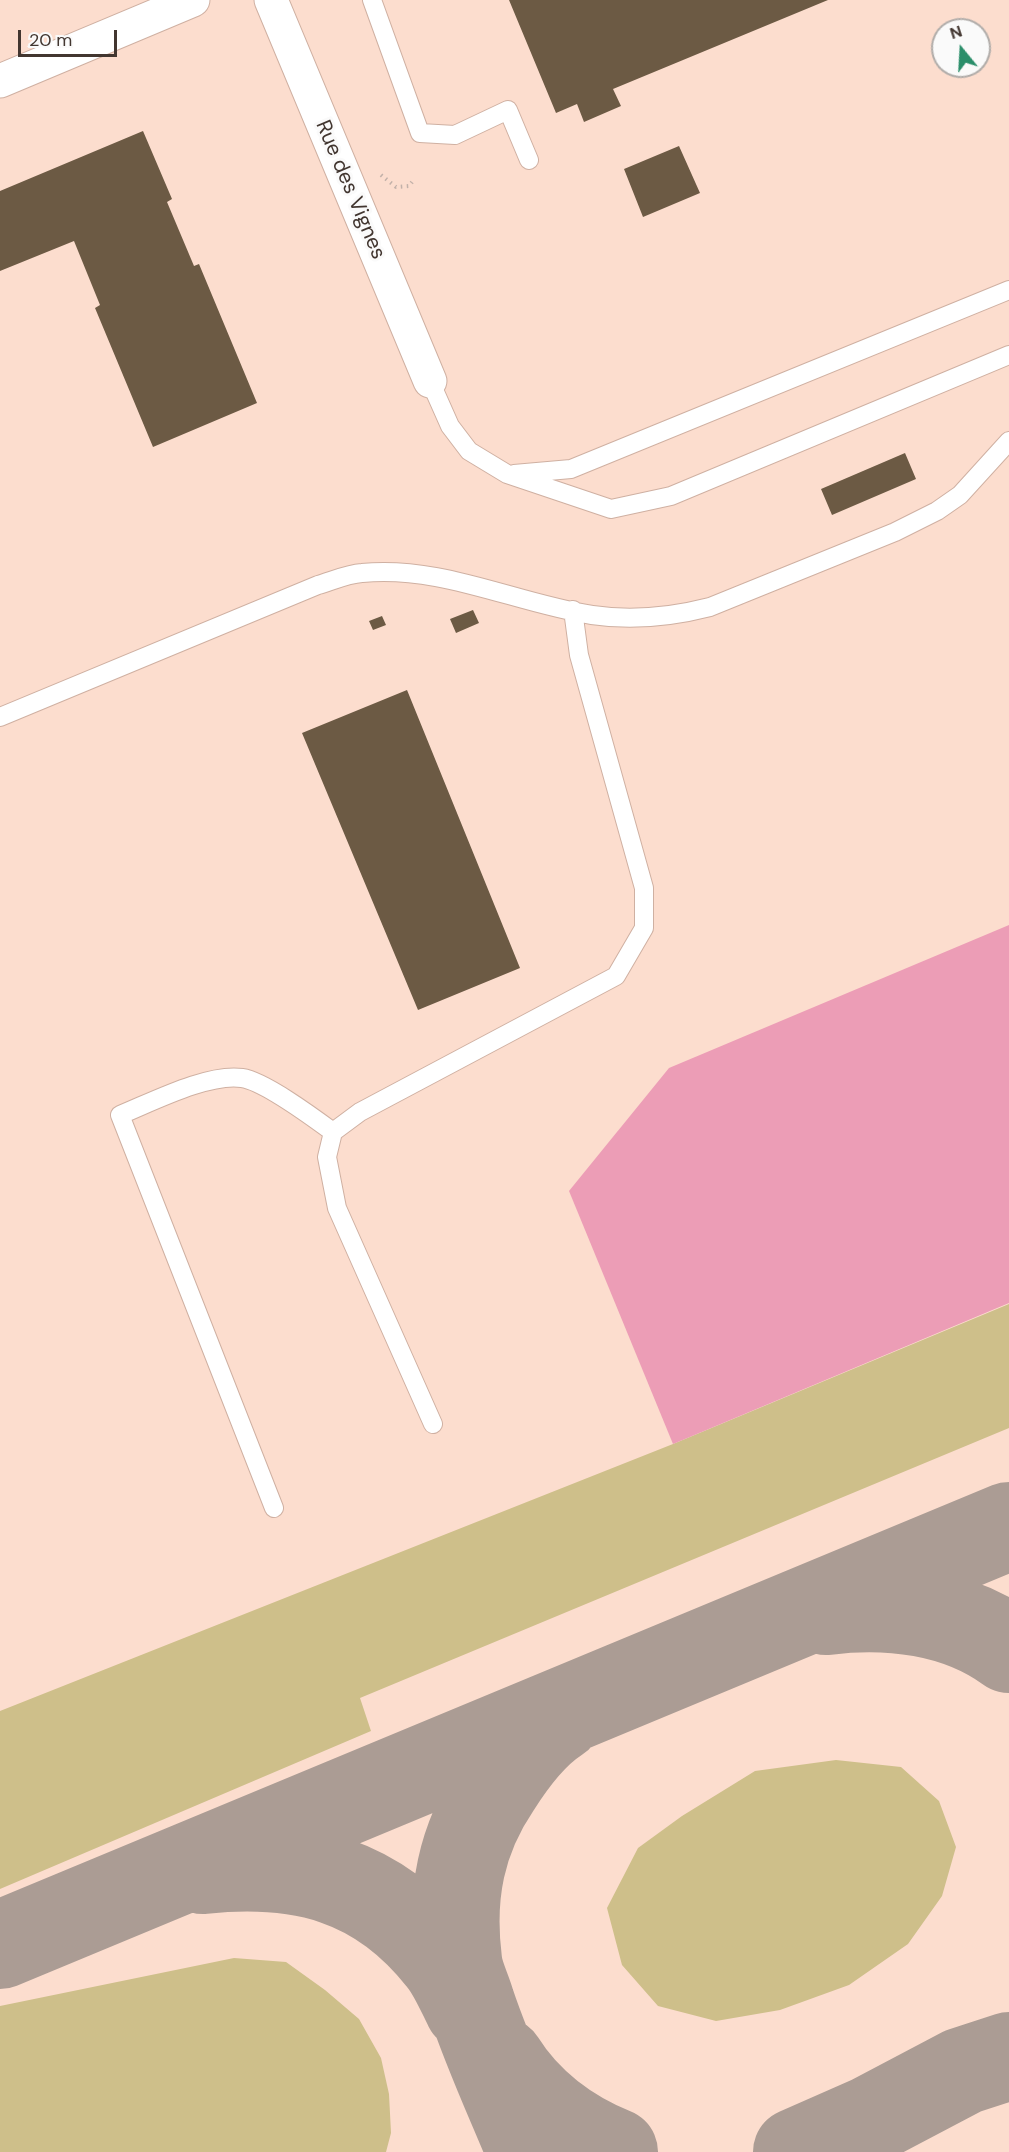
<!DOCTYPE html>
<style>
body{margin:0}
#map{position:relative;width:1009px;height:2152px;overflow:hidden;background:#fce9e0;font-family:"DM Sans",sans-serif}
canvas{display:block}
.north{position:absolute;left:931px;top:18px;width:60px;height:60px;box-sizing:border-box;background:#fafafa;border:2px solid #b0aca9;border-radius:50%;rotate:342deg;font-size:16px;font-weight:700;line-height:24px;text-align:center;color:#423630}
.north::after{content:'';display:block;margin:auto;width:21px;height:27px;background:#2a8e6a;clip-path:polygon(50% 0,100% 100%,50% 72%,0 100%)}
.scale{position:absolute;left:18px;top:30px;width:99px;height:27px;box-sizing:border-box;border:3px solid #423630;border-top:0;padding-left:8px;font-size:18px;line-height:21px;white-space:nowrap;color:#423630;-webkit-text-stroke:4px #fafafa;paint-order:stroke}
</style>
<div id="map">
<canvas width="1009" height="2152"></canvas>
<div class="north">N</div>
<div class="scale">20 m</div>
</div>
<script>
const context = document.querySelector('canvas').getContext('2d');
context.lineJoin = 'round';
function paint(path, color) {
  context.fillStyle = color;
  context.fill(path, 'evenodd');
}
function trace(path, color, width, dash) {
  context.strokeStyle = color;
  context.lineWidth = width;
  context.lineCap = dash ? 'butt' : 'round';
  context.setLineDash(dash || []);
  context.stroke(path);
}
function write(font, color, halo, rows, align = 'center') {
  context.font = font + ' "DM Sans",sans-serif';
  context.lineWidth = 6;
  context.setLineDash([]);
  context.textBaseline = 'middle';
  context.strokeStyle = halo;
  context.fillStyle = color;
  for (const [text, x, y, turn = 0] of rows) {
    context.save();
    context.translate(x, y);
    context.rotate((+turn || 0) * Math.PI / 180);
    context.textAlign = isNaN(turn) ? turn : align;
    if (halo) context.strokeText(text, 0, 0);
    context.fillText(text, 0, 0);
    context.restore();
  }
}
paint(new Path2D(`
 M0,0H1009V2152H0ZM943,30H979V66H943Z`), '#fcddce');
paint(new Path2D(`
 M1009,1304V1428L360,1698L371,1731L0,1889V1711L673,1444Z
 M836,1760L901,1767L939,1801L956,1847L942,1896L908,1944L849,1985L780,2010L716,2021L658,2006L622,1965L607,1908L638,1848L682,1816L755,1771Z
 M234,1958L286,1962L325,1990L359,2019L381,2058L389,2094L391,2133L386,2152H0V2006Z`), '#cebf8a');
paint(new Path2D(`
 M1009,925V1303L673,1444L569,1191L669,1068Z`), '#ec9db6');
trace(new Path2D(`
 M826,1611C888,1603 957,1611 1009,1649
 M203,1870C300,1860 378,1879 441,1959C452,1972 460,1991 468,2007
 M0,1945L1009,1526
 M501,2061C527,2103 569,2134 614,2152
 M531,2152C511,2103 488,2054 471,2003C467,1989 459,1974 458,1960C450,1895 461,1839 497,1786C513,1761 533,1734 558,1718
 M797,2152L872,2119L963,2071L1009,2056`), '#ab9c94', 88);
paint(new Path2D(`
 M509,0H828L613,89L621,106L584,122L577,104L556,113Z
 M143,131L172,199L167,202L194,266L199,264L257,403L153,447L95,308L100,305L74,241L0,271V191Z
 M679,146L700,193L643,217L624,169Z
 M905,453L916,479L832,515L821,489Z
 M473,610L479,623L456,633L450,619Z
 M382,616L386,625L373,630L369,621Z
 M407,690L520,968L418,1010L302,733Z`), '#6c5a44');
const lane = new Path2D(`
 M372,0L420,133L455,135L508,110L529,160
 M430,381L450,426L469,451L507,474L611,509L671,496L1009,355
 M514,474L571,469L1009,290
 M0,717L318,585C332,581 347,574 362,573C441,565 515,603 592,615C632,621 671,617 710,607L895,532L937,511L960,495L1009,441
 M433,1424L337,1208L327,1157L333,1132L360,1112L616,976L644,928V888L579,655L573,610
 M274,1508L120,1115C152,1102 208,1073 242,1078C264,1081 314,1118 333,1132`);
const street = new Path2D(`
 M271,0L430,381
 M0,81L193,0`);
trace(lane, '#cfb0a2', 20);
trace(street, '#cfb0a2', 35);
trace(new Path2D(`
 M381,175L396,187L409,186L412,182`), '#c2b1a9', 4, [1.5, 4.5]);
trace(lane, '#fff', 18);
trace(street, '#fff', 33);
write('21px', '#423630', '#fafafa', [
 ["Rue des Vignes",350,190,67]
]);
</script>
